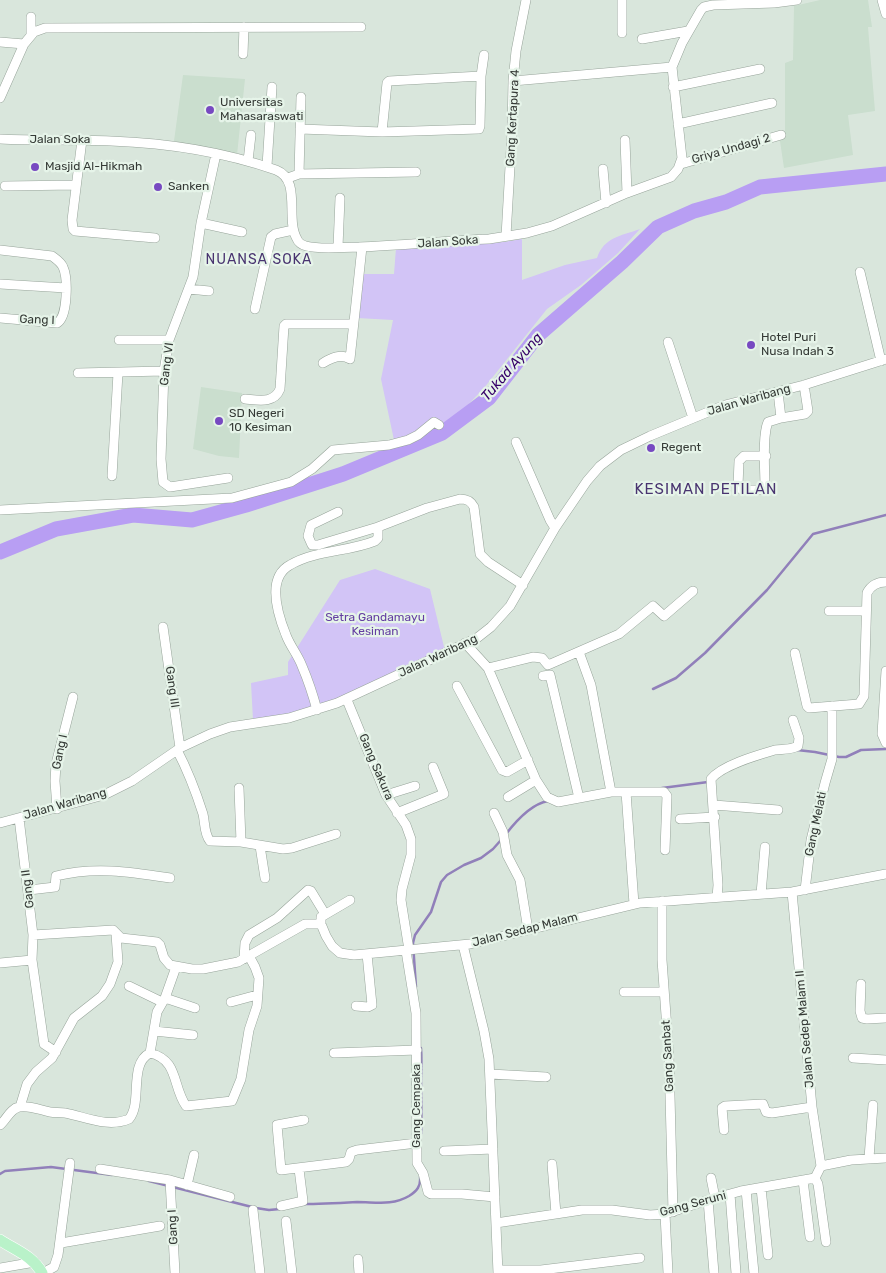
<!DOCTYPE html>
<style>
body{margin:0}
canvas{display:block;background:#d9e6dc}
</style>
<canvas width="886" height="1273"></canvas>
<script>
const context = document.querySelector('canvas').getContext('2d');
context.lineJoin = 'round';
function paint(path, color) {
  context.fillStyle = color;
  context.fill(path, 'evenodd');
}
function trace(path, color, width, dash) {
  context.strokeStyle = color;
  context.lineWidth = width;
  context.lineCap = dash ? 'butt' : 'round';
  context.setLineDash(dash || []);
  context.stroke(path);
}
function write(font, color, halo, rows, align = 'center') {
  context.font = font + ' Rubik,sans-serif';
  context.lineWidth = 4.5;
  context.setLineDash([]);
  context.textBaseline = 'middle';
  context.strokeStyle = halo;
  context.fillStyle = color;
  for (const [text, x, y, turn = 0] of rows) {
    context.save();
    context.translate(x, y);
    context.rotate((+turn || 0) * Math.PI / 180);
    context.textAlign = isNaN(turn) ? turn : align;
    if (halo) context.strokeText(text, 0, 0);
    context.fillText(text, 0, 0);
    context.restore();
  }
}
paint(new Path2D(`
 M820,0H868L872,27H868L875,111L848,115L853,155L784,168L780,141L784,136L785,130V63L793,60L794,6Z
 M183,75L245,79L237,155L174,141Z
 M201,387L242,393L239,458L219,456L193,449Z`), '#cadece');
paint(new Path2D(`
 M640,229L618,253L581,285L547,309L484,388L458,415L436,428L405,439L394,440L381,379L393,320L357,318L362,274H394L396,248L504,242L522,239V280L565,265L597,258C604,237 621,236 640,229Z
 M375,569L430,589L445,651C382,680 323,712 253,720L251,683L288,675V662L340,580Z`), '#d2c4f6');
trace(new Path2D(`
 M653,689L676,678L705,653L767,590L813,534L886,515
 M797,750L815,752L839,757H846L861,750L886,749
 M662,788L708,782
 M506,834C516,821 531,804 548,801
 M416,987L413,943L415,935L431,912L441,882L447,875L464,865L481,858L493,849L501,840
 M421,1048C422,1060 421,1071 421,1083C421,1100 422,1117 421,1134
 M0,1174L5,1171L51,1167L112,1175
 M149,1181L256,1208L269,1210L280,1209
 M303,1204C321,1204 339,1203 357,1202C376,1202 392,1206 409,1196C417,1191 421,1186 420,1177`), '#9180ba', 2.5);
trace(new Path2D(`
 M0,552L56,529L133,515L192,520L246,505L343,474L442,433L489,398L538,335L622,262L658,227L694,211L726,202L760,187L886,174`), '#b89ef3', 15);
const minor = new Path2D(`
 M622,0V33
 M882,0L886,14
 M31,35V17
 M642,39L688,31
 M0,42L24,44
 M243,54L244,27
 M513,81L672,67
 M673,87L760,69
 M0,98L24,44L34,32L45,28L361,27
 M678,124L772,103
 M300,129L382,132L479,129L480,126L481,76L484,55
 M382,132L387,83L389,81L481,76
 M0,139C37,141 74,139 111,141C166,143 224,152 276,170C302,180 285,219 297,239C298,242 302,245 306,246C322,250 342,247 359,247C403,245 446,241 489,239L527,233L552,226L627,193L671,177L678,169L682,158L672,67L682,43L701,10L704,7L713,5L774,3L797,0
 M82,140L72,220L73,229L75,231L155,238
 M625,140L627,193
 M216,154L201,223L193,277L169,340L164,371L161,459L163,482L170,487L228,478
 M248,161L251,135
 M681,164L781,135
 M267,166L272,87
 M603,169L606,203
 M299,174L301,97
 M288,178L299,174L416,172
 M5,186L76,185
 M201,223L242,232
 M506,236L512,132L513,81L516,51L526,0
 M338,247L340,198
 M0,250L52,256C56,259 61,262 63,267C68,278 68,317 57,323L0,318
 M860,272L881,361
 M0,284L66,288
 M189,289L209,291
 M255,309L271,237L275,234L293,230
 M119,340H169
 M668,342L693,418
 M323,363C331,358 341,353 350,359L362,247
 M78,373L164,371
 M778,392L781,418
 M245,399C258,400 274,404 280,389L284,326L286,324H353
 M516,442L550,520L555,528
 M766,456H744L739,461L738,486L742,490H761L765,487C765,470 762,436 768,422L781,418L805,414L808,411L804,385
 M112,476L118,373
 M0,510L232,498L291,482L312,469L333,450L389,445L408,440L418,435L434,422L439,425
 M338,512L311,525L308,536L312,545H318L378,527L427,508L460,499C467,499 471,501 474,507L480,554L488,562L523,585
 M829,611H865
 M163,627L180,748
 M465,643L488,668L536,780L547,797L558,802L611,792H664L667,796L665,850
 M579,652L591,685L611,792
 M795,653L807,706L809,708L859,704L864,696L867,593C871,585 877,582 886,582
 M488,668L533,657L542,658L548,665L619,634L653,606L664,616L693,591
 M886,671L882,734L886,743
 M543,676L550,675L579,798
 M457,686L502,770L507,772L528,760
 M347,700L386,795L406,825L411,839V855L402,889L401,900L409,950
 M317,710C313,695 308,680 302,666C298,655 290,646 286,635C278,615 266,578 290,565C316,550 348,552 375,541L378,538V527
 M177,750C188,771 196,792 203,814C205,822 204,834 210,841L241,842L283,849L292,848L336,834
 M239,788L241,842
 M626,792L634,904
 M386,795L415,786
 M508,797L536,780
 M714,805L778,810
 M57,809L55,781L56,764L73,697
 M397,813L444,794L433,767
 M494,813L503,832L507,855L520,880L528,930
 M19,818L33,935L32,960L44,1044L56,1052
 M680,819L715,817
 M0,823L104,795L132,781L180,748L210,734L230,727L289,718L337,703L477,638L491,627L510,606L555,528L587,481L600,466L621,450L650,436L725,405L804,385L886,359
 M260,846L265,878
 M29,890L55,887L56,876C95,866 131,872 170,878
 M805,890L811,840L825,783L832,759V706
 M761,894L765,847
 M717,897L718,885L711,779C722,765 758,755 775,750C783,749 791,750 798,746L799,738L793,720
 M350,900L321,917V924L326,936L332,946L340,953L354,955L386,952L470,944L640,903L792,892L886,874
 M662,901V960L669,1057L673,1212
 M33,935L113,930L121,938L157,942L160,945L164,958L170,965L192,969H203L238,962L305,924H321
 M463,945L484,1031L489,1059L498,1273
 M406,951L416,1013L417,1163L423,1173L428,1192L431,1194H462L495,1197
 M244,959L245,943L249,935L277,918L308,890L311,891L325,914
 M0,963L32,960
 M861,984L860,1011L862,1018L867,1019L886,1018
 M129,986L162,1002
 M624,992H664
 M165,998L195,1008
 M231,1002L257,995
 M356,1006L368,1007L372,1005L367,954
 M154,1031L193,1035
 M150,1053C179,1060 172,1086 186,1106L232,1101L241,1079L249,1030L257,1006L259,978L255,967L249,956
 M334,1053L417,1050
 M853,1058L886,1060
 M490,1074L546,1077
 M20,1107L27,1084L36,1072L52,1058L74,1018L102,996L110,984L118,962L116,934
 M304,1120L277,1125L281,1170L346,1162L349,1159L351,1152L357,1150L417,1143
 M0,1125C7,1119 10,1109 19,1107C30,1105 40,1110 50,1112C55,1113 60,1112 65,1113C86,1117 108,1128 129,1119C143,1103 128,1064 150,1053L157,1012L165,998L176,967
 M724,1130L722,1108L725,1106L763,1104L766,1112L772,1113L812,1107
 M444,1151L493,1149
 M869,1158L873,1105
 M552,1164L556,1214
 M821,1166L851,1160L886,1158
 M100,1169L170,1180L230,1197
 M711,1178L715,1198
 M815,1178L818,1184L826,1242
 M170,1180L175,1273
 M803,1180L810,1237
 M187,1185L194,1155
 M761,1188L768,1255
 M746,1190L754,1273
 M730,1194L736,1273
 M708,1200L714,1273
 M281,1206L303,1201L299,1169
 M253,1210L260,1273
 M665,1214L668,1273
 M286,1221L292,1273
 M496,1223L582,1210H612L650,1215L665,1214L708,1200L741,1191L815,1178L821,1166L812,1107L792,892
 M61,1243L160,1226
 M358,1259L359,1273
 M0,1268L35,1262
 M498,1270H541L640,1258
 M43,1273L54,1267L58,1255L70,1163`);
const major = new Path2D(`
 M0,1240C15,1250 33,1256 42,1273`);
trace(minor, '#97a49a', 10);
trace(major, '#fff', 12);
trace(minor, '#fff', 9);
trace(major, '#b9f2c9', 11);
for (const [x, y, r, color] of [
 [210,110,5,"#7749c1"],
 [35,167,5,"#7749c1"],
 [158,187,5,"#7749c1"],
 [751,345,5,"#7749c1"],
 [219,421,5,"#7749c1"],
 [651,448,5,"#7749c1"]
]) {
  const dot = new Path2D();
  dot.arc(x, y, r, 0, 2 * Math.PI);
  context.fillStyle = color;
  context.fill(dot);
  trace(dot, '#e6f4e9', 2);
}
write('12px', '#353a36', '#e6f4e9', [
 ["Universitas",220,103],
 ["Mahasaraswati",220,117],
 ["Masjid Al-Hikmah",45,167],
 ["Sanken",168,187],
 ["Hotel Puri",761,338],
 ["Nusa Indah 3",761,352],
 ["SD Negeri",229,414],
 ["10 Kesiman",229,428],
 ["Regent",661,448]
], 'left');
write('12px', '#353a36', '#e6f4e9', [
 ["Gang Kertapura 4",513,118,-87],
 ["Jalan Soka",60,140],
 ["Griya Undagi 2",731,149,-16],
 ["Jalan Soka",448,242,-4],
 ["Gang I",37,320,2],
 ["Gang VI",167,364,-83],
 ["Jalan Waribang",749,400,-16],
 ["Jalan Waribang",438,656,-25],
 ["Gang III",172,687,82],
 ["Gang I",60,752,-78],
 ["Gang Sakura",376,767,67],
 ["Jalan Waribang",65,804,-16],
 ["Gang Melati",816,824,-78],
 ["Gang II",28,889,-97],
 ["Jalan Sedap Malam",525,930,-14],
 ["Jalan Sedep Malam II",805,1029,-95],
 ["Gang Sanbat",668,1056,-93],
 ["Gang Cempaka",417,1106,-90],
 ["Gang Seruni",693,1204,-15],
 ["Gang I",173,1227,-93]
]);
write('12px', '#643ea1', '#e6f4e9', [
 ["Setra Gandamayu",375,618],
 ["Kesiman",375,632]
]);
context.letterSpacing = '1px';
write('14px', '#493470', '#e6f4e9', [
 ["NUANSA SOKA",259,260]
]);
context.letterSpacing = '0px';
write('italic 14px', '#360169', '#e6f4e9', [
 ["Tukad Ayung",512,367,-49]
]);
context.letterSpacing = '1px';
write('15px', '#493470', '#e6f4e9', [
 ["KESIMAN PETILAN",706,490]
]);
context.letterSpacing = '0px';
</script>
